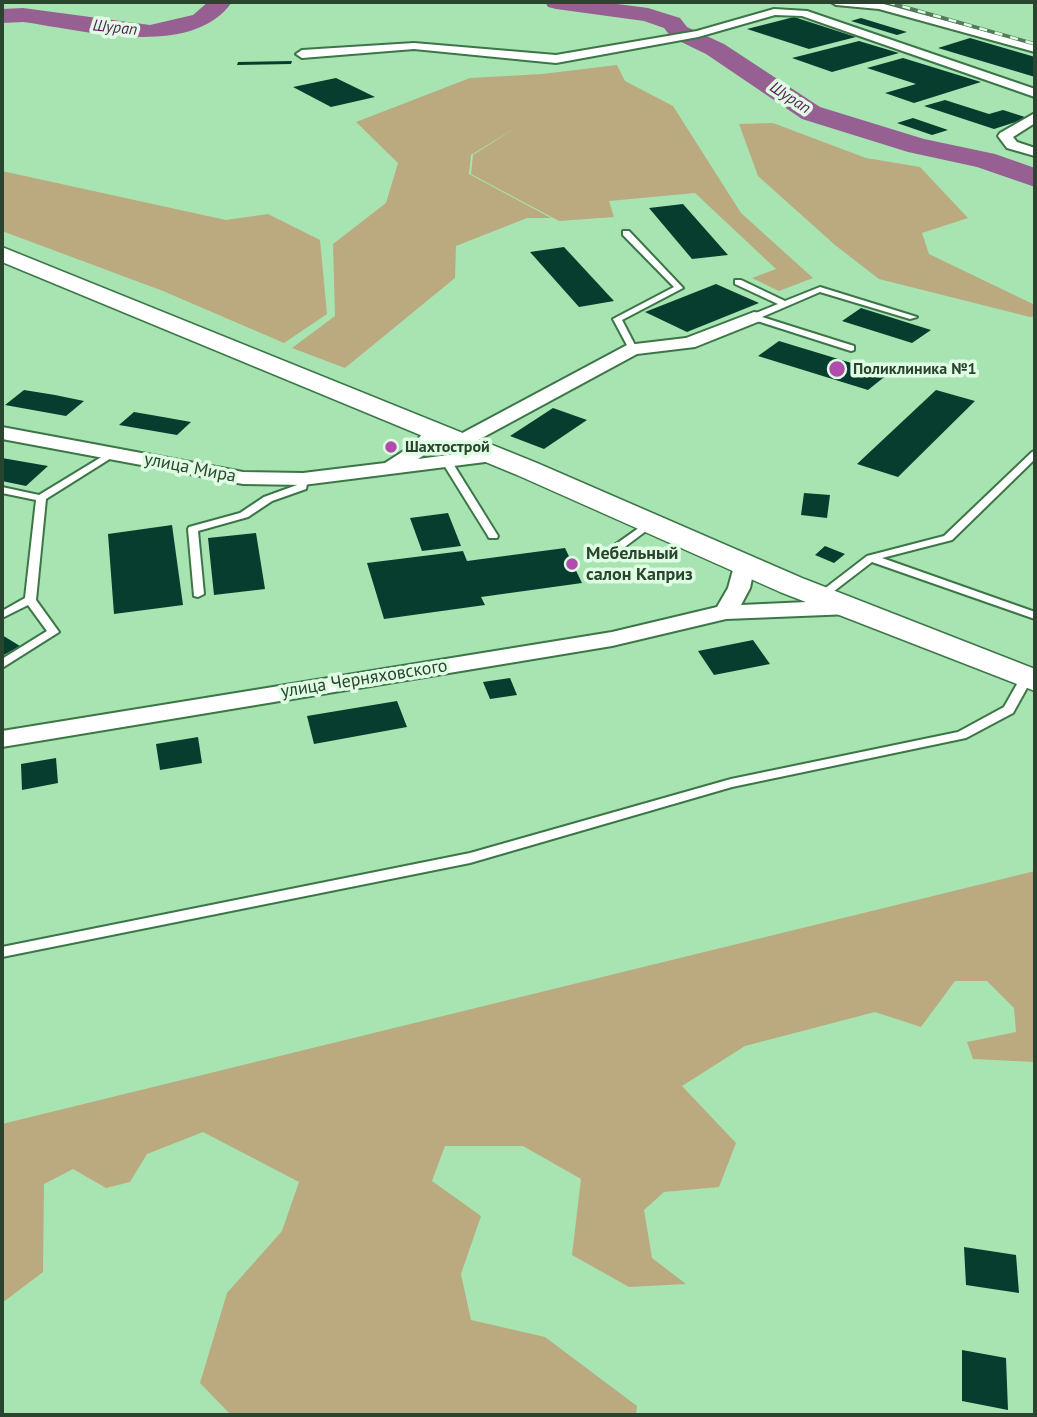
<!DOCTYPE html>
<meta charset="utf-8">
<style>
body{margin:0}
#map{position:relative;width:1037px;height:1417px;overflow:hidden;background:#a7e4b1;font-family:"PT Sans",sans-serif}
canvas{display:block}
.frame{position:absolute;inset:0;border:4px solid #2a442f;pointer-events:none}
</style>
<div id="map">
<canvas width="1037" height="1417"></canvas>
<div class="frame"></div>
</div>
<script>
const context = document.querySelector('canvas').getContext('2d');
context.lineJoin = 'round';
function paint(path, color) {
  context.fillStyle = color;
  context.fill(path, 'evenodd');
}
function trace(path, color, width, dash) {
  context.strokeStyle = color;
  context.lineWidth = width;
  context.lineCap = dash ? 'butt' : 'round';
  context.setLineDash(dash || []);
  context.stroke(path);
}
function write(font, color, halo, rows, align = 'center') {
  context.font = font + ' "PT Sans",sans-serif';
  context.lineWidth = 7;
  context.setLineDash([]);
  context.textBaseline = 'middle';
  context.strokeStyle = halo;
  context.fillStyle = color;
  for (const [text, x, y, turn = 0] of rows) {
    context.save();
    context.translate(x, y);
    context.rotate((+turn || 0) * Math.PI / 180);
    context.textAlign = isNaN(turn) ? turn : align;
    if (halo) context.strokeText(text, 0, 0);
    context.fillText(text, 0, 0);
    context.restore();
  }
}
paint(new Path2D(`
 M617,65L625,81L673,106L741,213L813,278L779,291L752,278L776,269L695,193L609,201L614,217L559,221L471,174L473,155L517,127L471,155L469,174L551,218H527L456,246L455,278L345,368L292,348L335,316L333,244L386,203L398,163L356,122L470,78L542,74Z
 M773,123L866,158L920,167L968,218L922,233L929,254L1035,305V316L1030,317L879,279L835,245L758,176L739,124Z
 M2,171L226,220L268,214L320,240L327,314L284,343L163,291L2,231Z
 M1035,871V1062L973,1059L967,1042L1016,1032L1014,1008L987,981H955L921,1027L875,1012L745,1046L682,1086L736,1143L719,1187L664,1192L644,1210L652,1258L686,1284L629,1287L572,1255L581,1179L523,1146H445L432,1181L481,1216L461,1274L471,1320L545,1337L637,1406L636,1415H590L581,1413L577,1415H231L200,1383L227,1293L282,1231L299,1182L203,1132L147,1154L130,1182L106,1188L73,1169L44,1184L43,1272L2,1303V1124Z`), '#bbaa80');
paint(new Path2D(`
 M208,2H232C192,60 82,30 23,22L2,23V9L23,8L150,25L193,15Z
 M545,2H602L648,8L680,18L687,27L724,44L820,107L924,139L995,154L1035,168V187L977,167L908,152L802,119L706,54L671,37L664,28L644,21L556,9L548,7Z`), '#976093');
paint(new Path2D(`
 M794,17L856,37L809,49L747,29Z
 M861,18L907,32L897,35L851,21Z
 M970,38L1035,57V77L938,48Z
 M859,41L899,53L832,72L792,58Z
 M903,58L981,82L914,103L885,93L916,84L867,68Z
 M292,61L291,64L237,65L238,62Z
 M336,78L375,97L331,107L293,87Z
 M945,100L989,114L1003,110L1028,118L994,129L924,106Z
 M913,118L948,130L932,135L897,123Z
 M683,204L728,255L692,259L649,208Z
 M564,247L614,301L579,307L530,252Z
 M716,284L759,303L687,332L645,312Z
 M861,308L931,330L912,343L842,321Z
 M779,341L858,365L888,374L868,390L758,356Z
 M24,390L55,395L84,401L66,416L5,405Z
 M936,390L975,401L898,477L857,464Z
 M553,408L587,420L544,449L510,436Z
 M134,412L163,417L191,422L177,435L119,425Z
 M2,458L48,466L26,486L2,481Z
 M804,493L830,495L827,518L801,515Z
 M448,513L461,546L422,551L410,518Z
 M172,525L183,605L114,614L108,534Z
 M256,533L265,589L214,595L208,538Z
 M825,546L845,554L834,563L815,555Z
 M565,548L582,583L481,597L485,605L384,619L367,563L463,551L467,561Z
 M2,635L20,646L2,656Z
 M753,640L770,664L714,675L698,651Z
 M510,678L517,695L490,699L483,682Z
 M397,701L407,727L314,744L307,716Z
 M198,737L202,763L160,770L156,744Z
 M56,758L58,783L22,790L21,764Z
 M964,1247L1016,1255L1019,1293L966,1285Z
 M962,1350L1006,1358L1008,1410L962,1401Z`), '#073d2e');
const lane = new Path2D(`
 M623,231H629L683,288L622,320L637,349L633,352L629,349L613,319L674,287L623,235Z
 M735,280H741L785,301L820,287L917,317L910,319L820,292L762,317L854,346V350L851,351L751,319V315L778,304L735,284Z
 M113,450L116,451V455L46,499L36,600L59,632L2,668V659L47,631L28,605L2,618V611L25,598L36,500L2,493V487L39,495Z
 M1035,451V459L952,540L882,558L1035,612V619L872,562L825,598H817L815,596L867,556L944,536L1032,452Z
 M447,459L452,462L498,536L497,538H489L488,536L442,462Z
 M303,476L308,479L306,489L272,501L248,517L198,531L204,594L198,597L194,596L188,529L189,527L240,513L264,497L297,485L298,479Z
 M650,520L655,523L654,525L610,558H602L601,556L602,554Z
 M1027,673L1033,677L1013,713L966,738L732,787L470,863L2,957V947L470,853L731,779L958,732L1004,707L1021,677Z`);
const street = new Path2D(`
 M831,2L880,3L1035,45V52L879,9L836,5Z
 M774,9L807,11L1035,89V97L802,16L775,15L698,37L556,63L414,49L302,58L296,54L302,50L414,43L556,55L697,31Z
 M1035,113V123L1013,137L1017,142L1035,148V156L1007,148L998,136L1000,133Z
 M754,312L760,313L762,317L760,321L695,347L637,354L467,446H453L450,442L453,438L627,345L686,338Z
 M435,425L445,431L427,453L418,459L493,449L503,455L493,461L303,485L243,484L2,439V427L243,472L303,473L385,463L413,445L428,427Z
 M744,557L752,559L755,564L750,588L741,605L851,600L859,602L862,607L859,612L851,614L726,619L612,646L2,747V731L612,632L717,607L728,588L736,559Z`);
const secondary = new Path2D(`
 M2,247L537,463L802,578L1035,669V691L780,592L517,475L2,262Z`);
trace(lane, '#3c7648', 4);
trace(street, '#3c7648', 4);
trace(secondary, '#3c7648', 3);
paint(lane, '#fff');
paint(street, '#fff');
paint(secondary, '#fff');
const rail = new Path2D(`
 M887,2L1035,44`);
trace(rail, '#557b5c', 3.5);
trace(rail, '#defde2', 2.5, [8]);
for (const [x, y, r, color] of [
 [837,369,9,"#b24bae"],
 [391,447,7,"#b24bae"],
 [572,564,7,"#b24bae"]
]) {
  const dot = new Path2D();
  dot.arc(x, y, r, 0, 2 * Math.PI);
  context.fillStyle = color;
  context.fill(dot);
  trace(dot, '#defde2', 2.5);
}
write('italic 16px', '#5c175a', '#defde2', [
 ["Шурап",115,28,6],
 ["Шурап",790,98,33]
]);
write('bold 16px', '#2a442f', '#defde2', [
 ["Поликлиника №1",853,369],
 ["Шахтострой",405,447]
], 'left');
write('18px', '#2a442f', '#defde2', [
 ["улица Мира",190,468,11],
 ["улица Черняховского",364,679,-9]
]);
write('bold 18px', '#2a442f', '#defde2', [
 ["Мебельный",586,554],
 ["салон Каприз",586,575]
], 'left');
</script>
